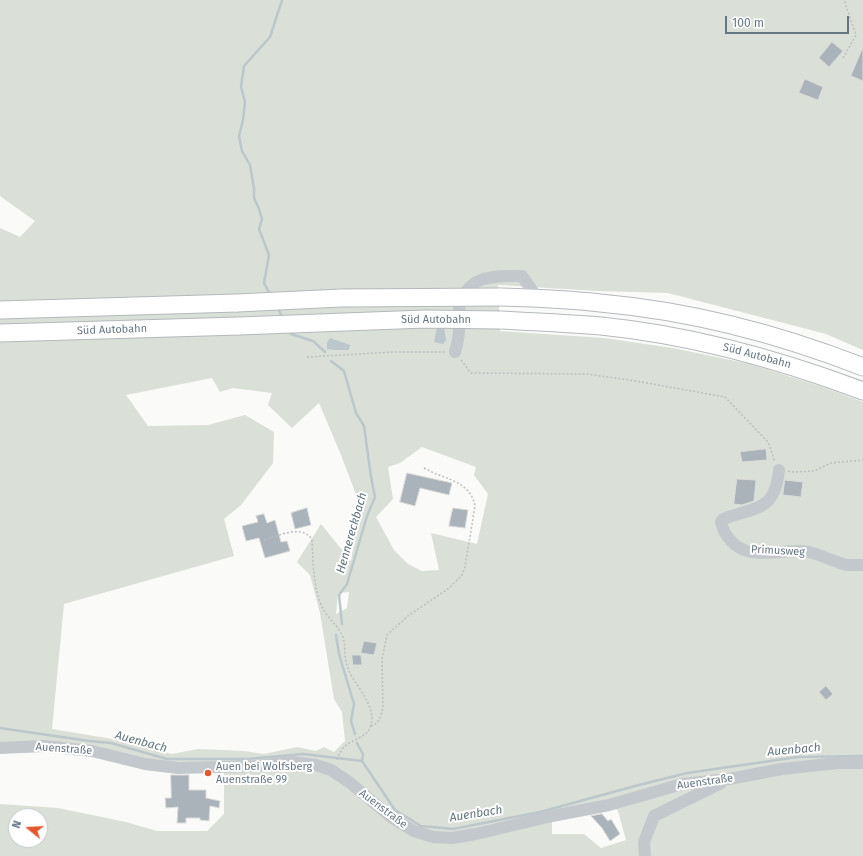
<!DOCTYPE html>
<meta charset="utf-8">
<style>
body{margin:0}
#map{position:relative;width:863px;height:856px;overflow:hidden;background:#fafaf8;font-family:"Fira Sans",sans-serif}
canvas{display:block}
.north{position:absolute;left:8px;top:808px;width:40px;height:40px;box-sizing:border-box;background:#fff;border:1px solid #c1c8cd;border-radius:50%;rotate:288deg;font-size:11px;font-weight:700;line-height:16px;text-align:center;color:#657683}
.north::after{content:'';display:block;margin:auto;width:14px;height:18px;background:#e4572e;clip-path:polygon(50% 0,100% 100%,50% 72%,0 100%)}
.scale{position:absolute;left:725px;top:16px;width:124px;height:18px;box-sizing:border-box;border:2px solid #657683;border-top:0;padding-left:5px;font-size:12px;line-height:14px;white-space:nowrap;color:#657683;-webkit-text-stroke:3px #fff;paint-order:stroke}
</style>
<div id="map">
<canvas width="863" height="856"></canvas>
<div class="north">N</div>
<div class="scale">100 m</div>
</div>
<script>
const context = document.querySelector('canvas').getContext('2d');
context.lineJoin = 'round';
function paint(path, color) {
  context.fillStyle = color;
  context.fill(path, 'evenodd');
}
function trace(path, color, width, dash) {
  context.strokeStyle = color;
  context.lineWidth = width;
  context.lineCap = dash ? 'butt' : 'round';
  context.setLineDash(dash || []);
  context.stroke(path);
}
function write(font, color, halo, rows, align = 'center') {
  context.font = font + ' "Fira Sans",sans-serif';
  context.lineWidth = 4;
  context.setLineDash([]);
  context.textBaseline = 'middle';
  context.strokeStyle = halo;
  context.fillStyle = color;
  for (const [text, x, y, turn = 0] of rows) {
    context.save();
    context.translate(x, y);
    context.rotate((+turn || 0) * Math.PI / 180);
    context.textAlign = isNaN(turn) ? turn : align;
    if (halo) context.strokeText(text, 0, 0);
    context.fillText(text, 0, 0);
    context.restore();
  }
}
paint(new Path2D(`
 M0,0H863V350L826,334L668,293L598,291L498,285L500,331L604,338L673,348L750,364L823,387L863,402V856H0V804L58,808L126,822L157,831H207L224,814V764H174L0,746V228L20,237L35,221L0,196ZM212,378L220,392L233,388L272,393L268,405L292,428L319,403L341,455L360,505L351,561L321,524L297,562L310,575L320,613L334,699L342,712L345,741L334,752L324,747L316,751L297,747L264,754L244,751L198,749L172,754L118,740L52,729L64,604L234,556L224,519L241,505L273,463L274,432L245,415L208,425L148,426L126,395ZM422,447L476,467L474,475L488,494L477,544L431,533L439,570L422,571L408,564L394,550L376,517L393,499L388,467L400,463ZM349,592L347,608L336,614L338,593ZM611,799L618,811L626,840L601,848L584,834H552V810ZM16,816H40V840H16Z`), '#dadfd7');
paint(new Path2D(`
 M437,327H444L446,340L443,344L434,342Z
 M330,338L350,345L349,350H336L327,349V343Z`), '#bbc7cb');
trace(new Path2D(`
 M271,296L264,283L269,255L259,229L262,219L259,209L254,198V188L250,165L242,151L239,136L243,120L245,102L241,87L244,66L270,37L282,0
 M277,307L283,318
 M289,330L291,334L313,341L325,352
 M331,361L344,371L356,413L364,426L371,477L375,497L367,516L347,584L339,595L342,624
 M336,635L339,654L354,704L351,721L355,734
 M0,728L89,741L111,743L167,759H248L303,754L362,761L395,810L421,826L453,829L540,812L635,786L687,773L798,757L863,756
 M357,743L363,754L362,761`), '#bbc7cb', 2.5);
const building = new Path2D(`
 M832,42L843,51L829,67L819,58Z
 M863,47V81L851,76Z
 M805,79L823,87L818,100L799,93Z
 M766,449L767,460L742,462L740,452Z
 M407,473L452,483L449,495L420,488L415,506L400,502Z
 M737,479L756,480L754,501L742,505L734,504Z
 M785,480L803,482L801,497L783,495Z
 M307,508L311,525L295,529L291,513Z
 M453,508L468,510L465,528L449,526Z
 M264,514L267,523L275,520L281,542L287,541L290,551L265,558L259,538L246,541L242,526L258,522L256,516Z
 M364,641L377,643L374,655L361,653Z
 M352,655H361L362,665H353Z
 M826,686L833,694L826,700L819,692Z
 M171,775H189V790H206V798L220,801L219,808L210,806L209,821L200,820V818H186V823H177L178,807L166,808L165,798H171Z
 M602,814L608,821L611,819L620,834L610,841L602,828L591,816Z`);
paint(building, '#aab3b9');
trace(building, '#dcdcda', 1);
const highway = new Path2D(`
 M500,297C533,298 567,299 600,303C690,311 779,334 863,367
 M0,310L237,303
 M500,320C534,322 567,323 601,326C691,335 778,359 863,391
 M0,333L239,326`);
trace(highway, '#b4b9bd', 19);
trace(new Path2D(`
 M843,58L856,35L844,0
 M307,357L395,352H445
 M461,360L471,373L587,374L636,381L725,397L768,442L775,462
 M788,471L794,472L814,471L831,463L863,460
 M264,540C278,536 301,524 312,539C313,561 313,582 320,602C324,615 336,623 342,635C346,643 344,653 346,662C350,682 377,703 371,725C368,738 351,739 343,748C340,752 338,757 336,761
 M371,726L377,723L380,718L383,708L382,659L387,635L408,616L449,588L462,575L465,567L475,506C472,487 455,481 439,475C433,473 428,470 422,467`), '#bbbfc2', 1.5, [2, 2]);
trace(new Path2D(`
 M455,352C457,345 459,338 459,331C459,324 458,316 459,309C466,274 494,276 522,276L538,299
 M779,470C775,512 755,507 723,519L721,522C723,531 726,535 731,541C751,563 784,547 809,552C822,555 834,562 847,565C852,565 858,565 863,565
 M0,748L44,746L92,751L145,764L178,768L257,766L292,762L316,765L331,770L349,782L391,817L414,831L433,837L452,838L476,834L552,816L609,805L682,784L729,779L782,769L838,763H863
 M645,856L644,842L654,816L721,783`), '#c3c8cc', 12);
trace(highway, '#fff', 17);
const highwayBridge = new Path2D(`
 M237,303L341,298L500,297
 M239,326L425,319L500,320`);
trace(highwayBridge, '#b4b9bd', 19, []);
trace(highwayBridge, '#fff', 17);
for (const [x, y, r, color] of [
 [208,773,4,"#e4572e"]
]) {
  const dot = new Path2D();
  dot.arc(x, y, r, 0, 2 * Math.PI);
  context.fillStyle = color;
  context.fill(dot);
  trace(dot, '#fff', 1.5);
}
write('11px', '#657683', '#fff', [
 ["Süd Autobahn",436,320],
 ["Süd Autobahn",112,330,-2],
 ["Süd Autobahn",757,356,15],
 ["Primusweg",778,551,3],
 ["Auenstraße",64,749,4],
 ["Auenstraße",705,782,-8],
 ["Auenstraße",383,809,37]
]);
write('11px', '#657683', '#fff', [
 ["Auen bei Wolfsberg",216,767],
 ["Auenstraße 99",216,780]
], 'left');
write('italic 12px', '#60757c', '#fff', [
 ["Hennereckbach",352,533,-74],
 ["Auenbach",141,742,15],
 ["Auenbach",794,750,-5],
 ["Auenbach",476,814,-9]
]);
</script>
